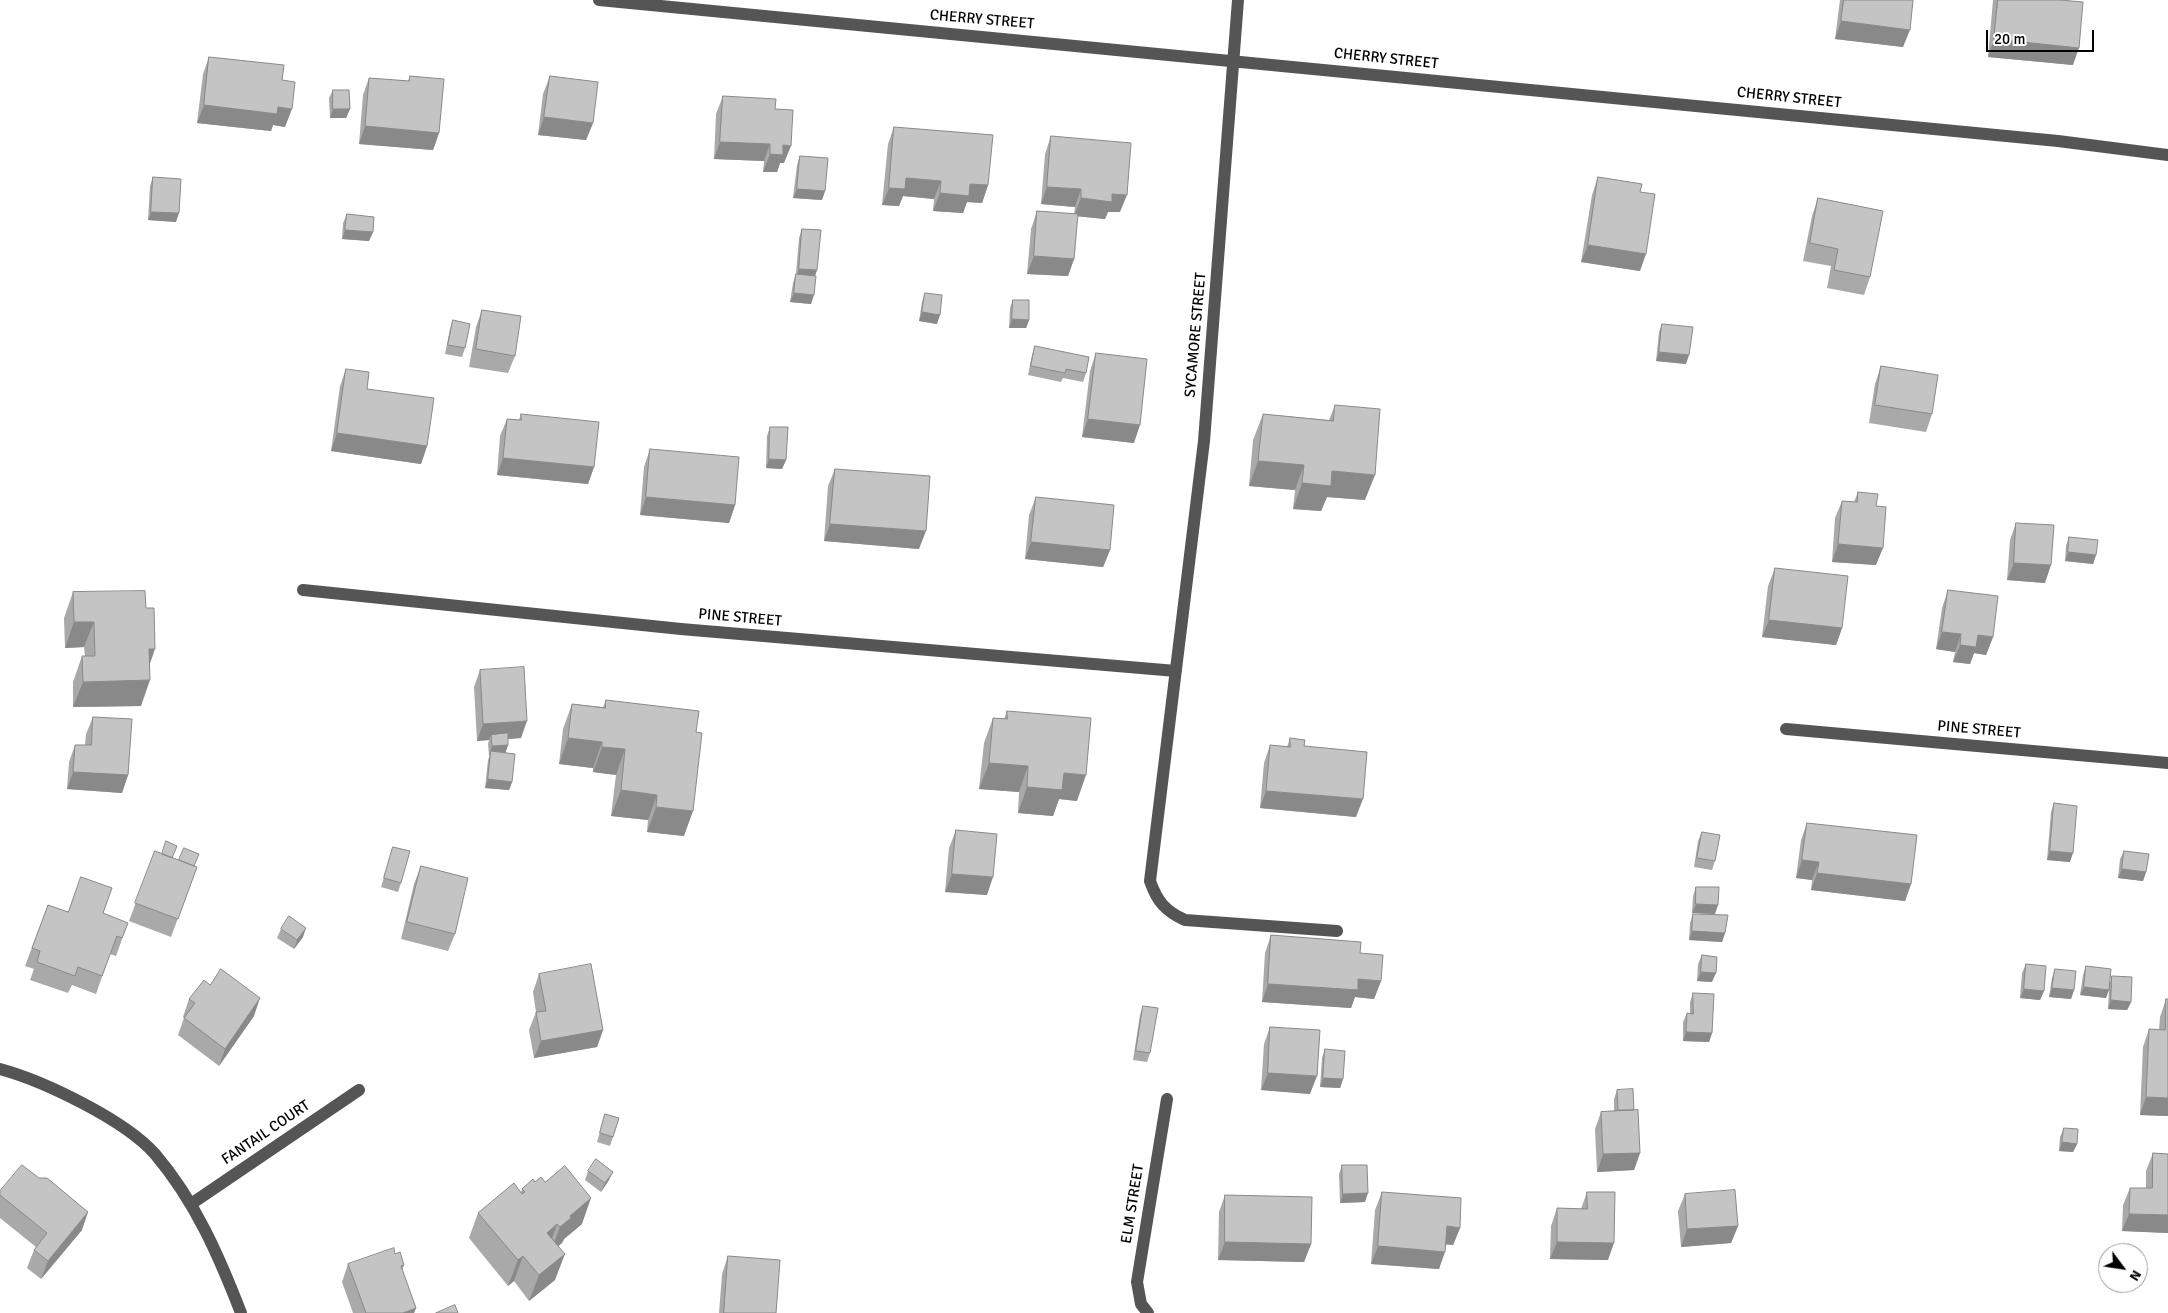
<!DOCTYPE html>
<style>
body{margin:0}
#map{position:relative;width:2168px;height:1313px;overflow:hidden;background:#fff;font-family:Signika,sans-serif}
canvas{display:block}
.north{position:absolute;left:2098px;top:1243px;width:50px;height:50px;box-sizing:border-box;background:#fff;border:1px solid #999;border-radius:50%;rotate:121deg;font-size:14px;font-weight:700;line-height:20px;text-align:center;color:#000}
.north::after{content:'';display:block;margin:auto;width:18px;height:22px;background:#000;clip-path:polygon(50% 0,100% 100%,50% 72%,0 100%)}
.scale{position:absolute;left:1986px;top:30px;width:108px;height:22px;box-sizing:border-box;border:2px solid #000;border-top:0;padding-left:6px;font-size:15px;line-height:18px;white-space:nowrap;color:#000;-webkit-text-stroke:4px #fff;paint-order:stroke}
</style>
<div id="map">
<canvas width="2168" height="1313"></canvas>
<div class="north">N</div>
<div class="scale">20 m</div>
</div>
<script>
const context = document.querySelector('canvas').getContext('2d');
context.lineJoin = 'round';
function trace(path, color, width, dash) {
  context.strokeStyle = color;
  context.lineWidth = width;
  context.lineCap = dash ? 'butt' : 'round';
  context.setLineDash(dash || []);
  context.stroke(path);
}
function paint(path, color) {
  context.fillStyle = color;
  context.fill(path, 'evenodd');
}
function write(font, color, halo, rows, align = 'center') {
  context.font = font + ' Signika,sans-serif';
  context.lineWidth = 4;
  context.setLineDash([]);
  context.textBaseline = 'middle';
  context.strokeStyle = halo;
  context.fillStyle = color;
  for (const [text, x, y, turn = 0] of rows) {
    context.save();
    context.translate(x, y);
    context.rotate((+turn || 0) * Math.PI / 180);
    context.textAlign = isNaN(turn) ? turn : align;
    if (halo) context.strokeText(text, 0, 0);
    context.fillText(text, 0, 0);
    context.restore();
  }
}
trace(new Path2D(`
 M599,0L2058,141L2168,155
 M1238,0L1204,441L1150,881C1157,901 1165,911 1185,920L1337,931
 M303,590L681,629L1176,671
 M1786,729L2168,763
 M0,1069C44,1081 125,1120 155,1154C195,1201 219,1256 241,1313
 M191,1204L359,1090
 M1148,1313L1141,1304L1137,1282L1167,1099`), '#555', 12);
paint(new Path2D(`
 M1840,0H1913L1903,47L1835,39Z
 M1993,0H2060L2073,65L1988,57Z
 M209,57L282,80L285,127L273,125L271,131L197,123L203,74Z
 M410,76L439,133L433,150L359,144L363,95L369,78L408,81Z
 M550,76L593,123L586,140L538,135L543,94Z
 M333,90L350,109L346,118H330L329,98Z
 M723,96L775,109L784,163H780L777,172H763L764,161L714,159L716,114Z
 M894,127L988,185L982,203L967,202L963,213L933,211L934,199L903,196L899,206L882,205L888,144Z
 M1051,136L1120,212H1108L1105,219L1077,216L1074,259L1068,276L1027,274L1031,229L1037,211L1074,214L1075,207L1041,204L1045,154Z
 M800,156L825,191L822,200L793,198L797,165Z
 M153,177L176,222L148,220L150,186Z
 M1598,177L1640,192V271L1581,262L1592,195Z
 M1818,198L1870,277L1864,295L1827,288L1831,266L1803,261L1812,216Z
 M347,214L373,232L369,241L342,239L343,223Z
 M802,229L817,270L815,276L811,304L790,302L793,283L796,274L799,238Z
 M925,293L937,324L919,321L922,302Z
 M1013,300L1029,320L1026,328H1009L1010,308Z
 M482,310L515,356L508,373L469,367L476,327Z
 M453,320L465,348L462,357L445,354L450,329Z
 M1662,324L1686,364L1656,361L1659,332Z
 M1035,346L1086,373L1083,382L1063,378L1061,382L1028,375L1032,355Z
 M1096,353L1134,443L1082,437L1090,371Z
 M1881,366L1932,414L1926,432L1869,423L1875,384Z
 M346,369L427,446L421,464L331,451L340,386Z
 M1335,405L1365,500L1327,497L1321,511L1293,509L1295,490L1249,486L1253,440L1263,414L1329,420Z
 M521,414L594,467L588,484L497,475L500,436L507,419L519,420Z
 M770,427L786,460L782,469L766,468L767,436Z
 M650,449L735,505L729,523L640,515L644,467Z
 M835,469L919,549L824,541L828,486Z
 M1858,492L1876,506V565L1832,562L1835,518L1842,501L1854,502Z
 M1036,497L1110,550L1103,567L1025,559L1029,515Z
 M2016,523L2045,583L2007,580L2010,540Z
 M2069,537L2096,555L2093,564L2065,561L2066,546Z
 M1775,568L1842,628L1836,645L1762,637L1768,586Z
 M1948,590L1993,637L1986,655L1974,653L1970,664L1953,662L1955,652L1936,649L1942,608Z
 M73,592L146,608L150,663L141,706L73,707V682L82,656H85L84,647L65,648L64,618Z
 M480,670L521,738L508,739V745L505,753L512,782L509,790L485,788L488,760L490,755H489L488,744L489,740L477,741L474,687Z
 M606,700L684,836L647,832L648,820L611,816L616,775L593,772V768L559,764L563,729L572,704L603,707Z
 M1007,711L1077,801L1059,799L1053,816L1018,813L1019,792L979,789L984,743L993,718L1004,719Z
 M93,717L128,775L122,793L67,789L69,762L75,745H85L86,734Z
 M1290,738L1304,746L1356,817L1260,808L1264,763L1270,745L1287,747Z
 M2054,803L2070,862L2047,860L2051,812Z
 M1807,823L1911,884L1905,901L1811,890L1812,880L1796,878L1801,840Z
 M956,830L987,895L945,892L949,848Z
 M1702,832L1715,861L1712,870L1694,867L1698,841Z
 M393,847L401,883L398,892L381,887Z
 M155,851L197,867L171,937L129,921Z
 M2124,851L2146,872L2143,881L2118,878L2120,859Z
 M421,866L455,934L448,951L401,939L414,884Z
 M1696,887L1715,914L1692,913L1693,896Z
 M48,905L68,912L103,913L128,923L116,956L110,954L96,994L72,985L68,993L30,980L34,969L25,966Z
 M1693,914L1725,933L1722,942L1689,940L1690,923Z
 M281,929L303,937L294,949L277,938Z
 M1271,935L1360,953L1381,981L1374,999L1355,997L1351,1008L1262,1002L1265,953Z
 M1702,955L1712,982L1697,981L1698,964Z
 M2026,964L2044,991L2040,1000L2020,998L2022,973Z
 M2086,966L2110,983L2112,976L2131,1002L2127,1010L2108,1009L2109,989L2106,998L2080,995L2083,975Z
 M2055,969L2074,990L2071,999L2049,997L2052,978Z
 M539,974L603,1030L597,1047L534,1058L529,1030L536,1012L533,992Z
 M1693,993L1712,1033L1709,1042L1683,1041V1022L1687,1013L1690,1014V1002Z
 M189,999L254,1016L219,1066L178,1035L184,1018L183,1017Z
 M2166,999H2168V1116L2140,1115L2143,1047L2149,1029L2159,1030L2160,1017Z
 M1143,1006L1150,1053L1147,1062L1133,1060L1140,1015Z
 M1270,1027L1310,1094L1261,1090L1264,1044Z
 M1325,1049L1343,1079L1340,1088L1320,1087L1322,1058Z
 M1617,1090L1634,1110L1640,1153L1634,1170L1597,1172L1595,1129L1601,1112L1614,1111V1099Z
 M605,1114L613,1137L610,1146L597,1142Z
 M2064,1128L2077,1144L2073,1152L2059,1151L2060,1137Z
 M2153,1153L2168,1154V1233L2122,1231L2123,1205L2130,1188H2146V1171Z
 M1342,1165L1365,1202L1340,1203L1339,1174Z
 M588,1171L609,1180L601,1192L585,1180Z
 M535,1182H545L582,1224L564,1239L562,1243L558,1246L555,1280L529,1301L514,1281L508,1286L469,1238L478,1213L521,1192L522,1189Z
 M0,1191L82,1230L41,1279L27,1268L34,1250L36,1247L0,1218Z
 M1382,1192L1460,1228L1453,1245L1446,1244L1439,1269L1371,1264L1375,1210Z
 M1587,1192L1608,1260L1550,1259L1551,1226L1557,1208L1581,1209Z
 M1685,1194L1738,1226L1731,1243L1681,1247L1678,1211Z
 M1225,1195L1311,1244L1304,1262L1218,1260L1219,1212Z
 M395,1254L404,1265L402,1271L416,1308L414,1313H353L342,1282L348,1264Z
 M728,1256L776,1313H719L722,1274Z`), '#a9a9a9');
paint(new Path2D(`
 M1841,21L1910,30L1903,47L1835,39Z
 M1994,39L2079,48L2073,65L1988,57Z
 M204,105L278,107L292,109L285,127L273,125L271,131L197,123Z
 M333,109H350L346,118H330Z
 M544,117L593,123L586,140L538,135Z
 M365,126L439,133L433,150L359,144Z
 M720,142L770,144L764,161L714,159Z
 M783,145L791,146L784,163H780L777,172H763L770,154Z
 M906,178L941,181L934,199L903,196L899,206L882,205L889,188Z
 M970,184L988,185L982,203L967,202L963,213L933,211L940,193Z
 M1047,187L1081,189L1075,207L1041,204Z
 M797,189L825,191L822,200L793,198Z
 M1112,194L1127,195L1120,212H1108L1105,219L1074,216L1081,198Z
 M151,212L179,213L176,222L148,220Z
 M345,230L373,232L369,241L342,239Z
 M1588,245L1646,254L1640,271L1581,262Z
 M1034,256L1074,259L1068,276L1027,274Z
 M799,269L817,270L814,278H796Z
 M794,293L814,295L811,304L790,302Z
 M922,312L940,315L937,324L919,321Z
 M1012,319L1029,320L1026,328H1009Z
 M1659,352L1689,355L1686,364L1656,361Z
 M1088,419L1140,425L1134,443L1082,437Z
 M337,433L427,446L421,464L331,451Z
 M503,458L594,467L588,484L497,475Z
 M769,459L786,460L782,469L766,468Z
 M1258,461L1304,465L1295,490L1249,486Z
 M1332,471L1375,475L1365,500L1327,497L1321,511L1293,509L1302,483Z
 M646,497L735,505L729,523L640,515Z
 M830,524L926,531L919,549L824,541Z
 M1031,542L1110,550L1103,567L1025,559Z
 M1838,544L1883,548L1876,565L1832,562Z
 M2068,552L2096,555L2093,564L2065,561Z
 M2014,563L2051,565L2045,583L2007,580Z
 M1769,620L1842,628L1836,645L1762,637Z
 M74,622H94L84,647L65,648Z
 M1942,632L1961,634L1955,652L1936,649Z
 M1978,635L1993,637L1986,655L1974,653L1970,664L1953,662L1960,645Z
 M149,649H155L146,675Z
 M150,680L141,706L73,707L83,682Z
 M527,721L521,738L492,740L491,735L489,740L477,741L483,724Z
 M568,738L602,742L593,768L559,764Z
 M508,745L505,754L491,751L490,755H489L492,746Z
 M602,747L625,749L616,775L593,772Z
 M989,763L1028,766L1019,792L979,789Z
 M73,772L128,775L122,793L67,789Z
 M1064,773L1086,775L1077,801L1059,799L1053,816L1018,813L1027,787Z
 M488,779L512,782L509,790L485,788Z
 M621,790L657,795L648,820L611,816Z
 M1266,791L1363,799L1356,817L1260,808Z
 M656,807L693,811L684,836L647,832Z
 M2050,851L2073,853L2070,862L2047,860Z
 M1802,860L1819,862L1812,880L1796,878Z
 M2122,869L2146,872L2143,881L2118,878Z
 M1817,873L1911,884L1905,901L1811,890Z
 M952,874L993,877L987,895L945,892Z
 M1696,904L1718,905L1715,914L1692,913Z
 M306,928L303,937L294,949L297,940Z
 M1692,931L1725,933L1722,942L1689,940Z
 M1701,972L1716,973L1712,982L1697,981Z
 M1358,979L1381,981L1374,999L1355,997L1351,1008L1262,1002L1268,984Z
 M2084,987L2109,990L2106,998L2080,995Z
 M2052,988L2074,990L2071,999L2049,997Z
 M2024,989L2044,991L2040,1000L2020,998Z
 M260,998L254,1016L219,1066L225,1049Z
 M2111,1000L2131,1002L2127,1010L2108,1009Z
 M603,1030L597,1047L534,1058L541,1041Z
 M1686,1032L1712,1033L1709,1042L1683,1041Z
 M1268,1073L1317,1076L1310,1094L1261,1090Z
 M1323,1078L1343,1079L1340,1088L1320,1087Z
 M2146,1097L2168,1098V1116L2140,1115Z
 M2062,1142L2077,1144L2073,1152L2059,1151Z
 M1640,1153L1634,1170L1597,1172L1603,1154Z
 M613,1172L609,1180L601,1192L605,1183Z
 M1368,1193L1365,1202L1340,1203L1343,1194Z
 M591,1198L582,1224L564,1239L562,1243L550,1253L560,1227L570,1216Z
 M88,1212L82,1230L41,1279L48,1261Z
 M2129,1214L2168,1215V1233L2122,1231Z
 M557,1224L548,1250L547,1233Z
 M1447,1226L1460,1228L1453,1245L1441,1244Z
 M1738,1226L1731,1243L1681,1247L1687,1229Z
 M1225,1242L1311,1244L1304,1262L1218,1260Z
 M1557,1242L1614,1243L1608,1260L1550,1259Z
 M1378,1246L1445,1252L1439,1269L1371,1264Z
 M565,1254L555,1280L529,1301L539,1275Z
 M523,1256L514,1281L508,1286L518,1260Z
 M416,1308L414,1313H403Z`), '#898989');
const building = new Path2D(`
 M1844,0H1913L1910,30L1841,21Z
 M1998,0H2060L2083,2L2079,48L1994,39Z
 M209,57L284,65L282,80L295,82L292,109L278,107L277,114L204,105Z
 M410,76L444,79L439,133L365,126L369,78L409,81Z
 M550,76L598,82L593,123L544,117Z
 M333,90H349L350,109H333Z
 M723,96L776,99L775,109L793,110L791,146L783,145V155L770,154V144L720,142Z
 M894,127L993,135L988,185L970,184L969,196L940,193L941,181L906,178L905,189L889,188Z
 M1051,136L1131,143L1127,195L1112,194V202L1081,198V189L1047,187Z
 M800,156L828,158L825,191L797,189Z
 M153,177L181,179L179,213L151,212Z
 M1598,177L1642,184L1640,192L1655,194L1646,254L1588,245Z
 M1818,198L1883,211L1870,277L1834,270L1838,249L1810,243Z
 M1037,211L1078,214L1074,259L1034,256Z
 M347,214L374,217L373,232L345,230Z
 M802,229L821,230L817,270L799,269Z
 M796,274L816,276L814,295L794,293Z
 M925,293L942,295L940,315L922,312Z
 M1013,300H1029V320L1012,319Z
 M482,310L521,316L515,356L476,349Z
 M453,320L470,324L465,348L448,345Z
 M1662,324L1693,327L1689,355L1659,352Z
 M1035,346L1089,357L1086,373L1066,369L1065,373L1031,366Z
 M1096,353L1147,359L1140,425L1088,419Z
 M1881,366L1938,375L1932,414L1875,405Z
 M346,369L369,372L367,389L434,398L427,446L337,433Z
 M1335,405L1380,409L1375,475L1332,471L1331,486L1302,483L1304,465L1258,461L1263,414L1333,421Z
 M521,414L599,422L594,467L503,458L507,419L521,420Z
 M770,427H788L786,460L769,459Z
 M650,449L739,457L735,505L646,497Z
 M835,469L930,476L926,531L830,524Z
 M1858,492L1878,494L1876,506L1886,507L1883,548L1838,544L1842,501L1857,502Z
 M1036,497L1114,505L1110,550L1031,542Z
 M2016,523L2054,525L2051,565L2014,563Z
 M2069,537L2098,540L2096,555L2068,552Z
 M1775,568L1848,576L1842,628L1769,620Z
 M1948,590L1998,596L1993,637L1978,635L1976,647L1960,645L1961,634L1942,632Z
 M145,591L146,608H154L155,649H149L150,680L83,682L82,656H95L94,622H74L73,592Z
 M524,667L527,721L483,724L480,670Z
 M606,700L699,711L696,732L702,733L693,811L656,807L657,795L621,790L625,749L602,747V742L568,738L572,704L605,708Z
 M1007,711L1091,718L1086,775L1064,773L1062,790L1027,787L1028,766L989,763L993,718L1007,719Z
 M93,717L132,719L128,775L73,772L75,745H91Z
 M508,733V745L492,746L491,735Z
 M1290,738L1305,740L1304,746L1367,752L1363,799L1266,791L1270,745L1290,747Z
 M491,751L515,754L512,782L488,779Z
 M2054,803L2077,806L2073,853L2050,851Z
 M1807,823L1917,835L1911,884L1817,873L1819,862L1802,860Z
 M956,830L997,834L993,877L952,874Z
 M1702,832L1720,835L1715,861L1697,858Z
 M166,841L177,846L172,858L162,854Z
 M393,847L410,851L401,883L384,878Z
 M184,848L199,854L194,866L179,860Z
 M155,851L197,867L178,919L135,903Z
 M2124,851L2149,854L2146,872L2122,869Z
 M421,866L468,878L455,934L407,922Z
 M81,877L112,888L103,913L128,923L122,938L117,936L102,976L78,967L75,976L37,962L40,951L32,948L48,905L68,912Z
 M1696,887H1719L1718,905L1696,904Z
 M1693,914L1728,915L1725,933L1692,931Z
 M289,916L306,928L297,940L281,929Z
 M1271,935L1361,942L1360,953L1383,955L1381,981L1358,979V990L1268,984Z
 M1702,955L1717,957L1716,973L1701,972Z
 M591,964L603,1030L541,1041L536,1012L546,1011L539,974Z
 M2026,964L2046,966L2044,991L2024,989Z
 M2086,966L2111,969L2109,990L2084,987Z
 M221,969L260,998L225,1049L184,1018L195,1003L189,999L204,980L210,985Z
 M2055,969L2076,971L2074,990L2052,988Z
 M2112,976L2132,977L2131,1002L2111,1000Z
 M1693,993L1714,994L1712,1033L1686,1032L1687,1013L1693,1014Z
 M2166,999H2168V1098L2146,1097L2149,1029L2165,1030Z
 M1143,1006L1158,1008L1150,1053L1136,1051Z
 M1270,1027L1320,1030L1317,1076L1268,1073Z
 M1325,1049L1345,1051L1343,1079L1323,1078Z
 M1633,1089L1634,1110H1618L1617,1090Z
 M1638,1110L1640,1153L1603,1154L1601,1112Z
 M605,1114L619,1118L613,1137L600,1133Z
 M2064,1128L2078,1129L2077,1144L2062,1142Z
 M2153,1153L2168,1154V1215L2129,1214L2130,1188H2152Z
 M596,1159L613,1172L605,1183L588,1171Z
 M22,1165L39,1178H47L88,1212L48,1261L34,1250L47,1233L0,1195V1191Z
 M1342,1165H1367L1368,1193L1343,1194Z
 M565,1166L591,1198L570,1216L571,1218L560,1227L557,1224L547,1233L565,1254L539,1275L523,1256L518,1260L478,1213L514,1183L522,1194L525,1192L522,1189L533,1179L535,1182L541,1177L545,1182Z
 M1735,1190L1738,1226L1687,1229L1685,1194Z
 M1382,1192L1461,1198L1460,1228L1447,1226L1445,1252L1378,1246Z
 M1587,1192H1615L1614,1243L1557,1242V1208L1587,1209Z
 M1225,1195L1312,1197L1311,1244L1225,1242Z
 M394,1248L395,1254L400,1252L404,1265L401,1266L416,1308L403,1313H366L348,1264Z
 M728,1256L780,1260L776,1313H724Z
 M455,1305L458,1313H436Z`);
paint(building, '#c4c4c4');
trace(building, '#898989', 1);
write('15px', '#000', '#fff', [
 ["CHERRY STREET",982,20,5],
 ["CHERRY STREET",1386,59,6],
 ["CHERRY STREET",1789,98,6],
 ["SYCAMORE STREET",1196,335,-85],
 ["PINE STREET",740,618,5],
 ["PINE STREET",1979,730,5],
 ["FANTAIL COURT",266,1133,-34],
 ["ELM STREET",1133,1204,-81]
]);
</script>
